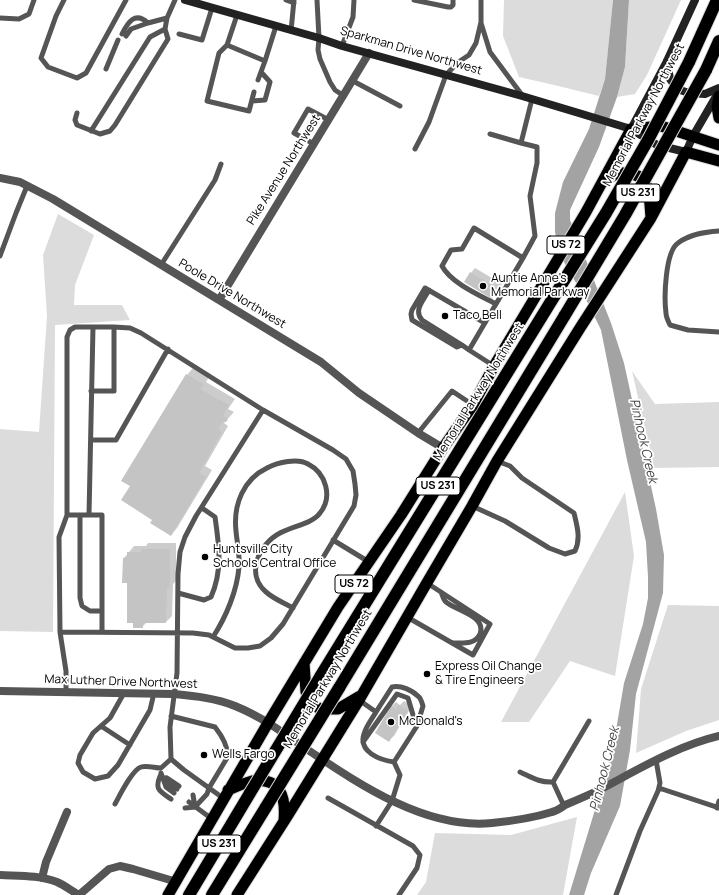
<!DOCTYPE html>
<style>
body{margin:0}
canvas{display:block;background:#fff}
</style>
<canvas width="719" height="895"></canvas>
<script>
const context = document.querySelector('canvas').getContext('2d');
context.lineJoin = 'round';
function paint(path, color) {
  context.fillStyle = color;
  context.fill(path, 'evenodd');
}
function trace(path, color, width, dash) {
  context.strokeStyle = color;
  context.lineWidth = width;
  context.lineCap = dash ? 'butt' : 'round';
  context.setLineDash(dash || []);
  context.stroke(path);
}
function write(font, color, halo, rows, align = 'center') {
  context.font = font + ' Manrope,sans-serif';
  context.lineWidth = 3.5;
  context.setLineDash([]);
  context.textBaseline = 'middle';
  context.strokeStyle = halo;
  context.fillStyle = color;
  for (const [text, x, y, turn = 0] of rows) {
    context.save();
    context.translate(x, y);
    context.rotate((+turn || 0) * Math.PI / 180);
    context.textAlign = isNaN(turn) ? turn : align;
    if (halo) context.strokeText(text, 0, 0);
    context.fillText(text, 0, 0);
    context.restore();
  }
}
paint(new Path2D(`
 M504,0H613L605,79L599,96L554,85L519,77L503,36Z
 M629,0H681L647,75L635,94L617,97L625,67Z
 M58,214L94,235L75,285L74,305H122L130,320L55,325L53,632L0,631V429L39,432L47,316L43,255Z
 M632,371L655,404L719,402V467L654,468Z
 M625,492L634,556L615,676L570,661L529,722H501Z
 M668,605L719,606V720L686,731L636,753L641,689Z
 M577,817L563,895H417L426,882L435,833L511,835Z`), '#dcdcdc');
paint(new Path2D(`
 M613,0H629L625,67L617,97L599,147L570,210V220L611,323L624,363L656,509L664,555L663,593L636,694L630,750L620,806L591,873L584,895H569L612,754L624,683L643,624L648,598V577L646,542L627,460L601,330L589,305L565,264L558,247L555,232V213L563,182L589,129L605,79Z`), '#a3a3a3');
paint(new Path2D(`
 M475,268L502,284L497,293L492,298L471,273Z
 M193,368L209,377L206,382L235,399L228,409L234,412L224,423L228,426L205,466L212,470L177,528L171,535L153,519L131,485L122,480L187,375Z
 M148,543H176V581L173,584L172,616L166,622H147L142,627L128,582L124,558L134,546H146Z
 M404,701L412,706L394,736L389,740L391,707L396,702L400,705Z`), '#0003');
paint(new Path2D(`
 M470,272L498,289L492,299L464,282Z
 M186,374L204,384L200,389L229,405L223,416L228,419L226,422L223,421L218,429L222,432L199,473L206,477L171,536L150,523L152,520L121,500L130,486L121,481Z
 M141,549H170V588H167L166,623H143V628H133V623H127V583H122L123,558L127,557V552H141Z
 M398,705L408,711L389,742L375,733L391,706L396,709Z`), '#c4c4c4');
const trunk = new Path2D(`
 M719,96L717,107L719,118
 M603,182L617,173H630L643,178L649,192L651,218
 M304,663L306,692L312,705L321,709H338L360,696
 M228,790C236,787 244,783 252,781C280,777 286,796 284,820
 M168,895L268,723L338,607L401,515L443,448L473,405L494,366L586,212L631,129L661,126L719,145
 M237,895L288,815L359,700L425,586L472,506L497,461L580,328L651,218L686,152L719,161`);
const motorway = new Path2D(`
 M689,62L717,0
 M706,70L719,41
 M320,677L555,295
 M339,688L565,315
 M189,895L250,793
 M212,895L266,807`);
trace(trunk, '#dbdbdb', 13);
trace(motorway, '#dbdbdb', 14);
trace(new Path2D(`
 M64,0L56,16L41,58L48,67L77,78L86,73L126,0
 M286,0L294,3
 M317,0L319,38L318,50L320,59L330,82L335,90L344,96
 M414,0L448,7H451L453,5V0
 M237,15L227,45L219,53L207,101L249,111L254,92
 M0,18L19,19L29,14L34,0
 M481,23L490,52L522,95
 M291,31L294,0
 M122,34C128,22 135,11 148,23L167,18
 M179,34L202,40L212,8
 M126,36L131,29L148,23
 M227,45L265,61L276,26
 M342,46L353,17L354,0
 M106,69L118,40
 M258,80L265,61
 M353,81L400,106
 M252,101L265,100L270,82L261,72
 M77,113L75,120L77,125L100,134L110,131L115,125L168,39L165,29
 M91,131L150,37L165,29L167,18L175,0
 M490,134L521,143L532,99
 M314,144L294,133L308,109L329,120
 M415,149L429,122L446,75L457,63L469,55L476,43L481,22V0
 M719,231C705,232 690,234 678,243C665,252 664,298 666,313C666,317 668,321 670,325L688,330L719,332
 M0,256L16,213L27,186
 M161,265L215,180L221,164
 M429,290C424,300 413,310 422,320L462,345
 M496,304C479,295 451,283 442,266L451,250L462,249L474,228L523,258
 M93,327L89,515H102V632
 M469,350L462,345L457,347L412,320L411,314L412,310L425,288L485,323
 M494,366L469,350L523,258L535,236L530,196L537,163V147L521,143
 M91,391H114V327
 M418,433L452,391L473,405
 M91,440H116L168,349
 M472,506L505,521L549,548L565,554L575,551C581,538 577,526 574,513L522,478L510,466L497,461
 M67,515H89
 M80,515V598L82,606L90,611H102
 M333,540L369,562
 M441,592C442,594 443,599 445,601C453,610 487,615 480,634C475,645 463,643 453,643
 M178,593L204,600L211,597C223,570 219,545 215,517L202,508
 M407,617L473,655L490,624L427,583
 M60,632L193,633L209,635L235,648H248L260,646L271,638L283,624L354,506L356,495L355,484L353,471L346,459L333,450L263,410L141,333L130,328L114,327H75L70,330L67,337V515L59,537L60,632L66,671V692
 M213,637C226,617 237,591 239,567C240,554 237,543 236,531C233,504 244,479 267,468C278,462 298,458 308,464C326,473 333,497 320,513C312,524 292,526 280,533C259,544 245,574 266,592C274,599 284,603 293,608
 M124,693L110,718L93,733L80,755L78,763L83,772L95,779L108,776L118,765L150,710L154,693
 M359,700L376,712C372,719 366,726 364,734C358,752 380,760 394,762L400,775L392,801L376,826
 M376,712L392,687C401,685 412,690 419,697C421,699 422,703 423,706L417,726L394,762
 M171,716L215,727C222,736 229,748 227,758L209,788L207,794L195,807L185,808
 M101,726L130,745
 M363,742L397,694L408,698L416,725
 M520,772C531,777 540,783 553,782
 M161,773L166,787L174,793
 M161,774C154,789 159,791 171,799
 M165,778L170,784L177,789
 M167,778L179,786
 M659,788L719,808
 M193,795L195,807
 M223,798L184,770L171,759L170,727L177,673L178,574L180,552L185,537L196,516L263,410
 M328,798L413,846L420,855L417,868L399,895
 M189,802L212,819
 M115,804C120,795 132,770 141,767C147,765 155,768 161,768L171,759
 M564,806L553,782L589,721
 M717,808L719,801
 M616,895L640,831L658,791L660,783L656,760`), '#555', 5);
trace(new Path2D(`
 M0,178L20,182L53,199L321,362L359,393L418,433L443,448
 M219,300L369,53
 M0,875C18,876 39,875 57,882C64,885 72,891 79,895
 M42,878L46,862L67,812
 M79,895L109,869L120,866L133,869L177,882`), '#555', 8);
trace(new Path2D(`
 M0,691L173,694C194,696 216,698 235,706C260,716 281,731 302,746C356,782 424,830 492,823C512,821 533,818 552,812C556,811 561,808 565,805C577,800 589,795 601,789C639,769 677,746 719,736`), '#555', 8);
trace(new Path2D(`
 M185,0L319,38L342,46L522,96L582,114L631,129L657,145L686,152L693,136L718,93
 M667,61L670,79L677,89L689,93L705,94L719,88
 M631,129L667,61L695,0`), '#222', 8);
trace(trunk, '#000', 11);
trace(motorway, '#000', 12);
const motorwayBridge = new Path2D(`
 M555,295L606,213L648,140L689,62
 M565,315L625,215L706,70
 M250,793L320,677
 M266,807L339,688`);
trace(motorwayBridge, '#dbdbdb', 14, []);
trace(motorwayBridge, '#000', 12);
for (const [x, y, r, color] of [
 [483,286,4,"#000"],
 [445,316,4,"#000"],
 [205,557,4,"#000"],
 [427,674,4,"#000"],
 [391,722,4,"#000"],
 [204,755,4,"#000"]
]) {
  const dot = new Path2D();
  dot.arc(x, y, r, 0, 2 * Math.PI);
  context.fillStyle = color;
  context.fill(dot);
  trace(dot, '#fff', 1.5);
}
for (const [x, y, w] of [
 [638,193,44],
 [566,245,38],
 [438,486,44],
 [354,584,38],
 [219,844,44]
]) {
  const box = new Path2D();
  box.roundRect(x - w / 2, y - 9, w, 18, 3);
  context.fillStyle = '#fff';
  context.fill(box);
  trace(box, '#000', 1);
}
write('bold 11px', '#000', null, [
 ["US 231",638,193],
 ["US 72",566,245],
 ["US 231",438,486],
 ["US 72",354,584],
 ["US 231",219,844]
]);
write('12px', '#000', '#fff', [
 ["Sparkman Drive Northwest",411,51,16],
 ["Memorial Parkway Northwest",644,115,-62],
 ["Pike Avenue Northwest",284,170,-58],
 ["Poole Drive Northwest",232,294,31],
 ["Memorial Parkway Northwest",479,392,-58],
 ["Memorial Parkway Northwest",328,679,-59],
 ["Max Luther Drive Northwest",121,682,2]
]);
write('12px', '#000', '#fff', [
 ["Auntie Anne's",491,279],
 ["Memorial Parkway",491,293],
 ["Taco Bell",453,316],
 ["Huntsville City",213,550],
 ["Schools Central Office",213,564],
 ["Express Oil Change",435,667],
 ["& Tire Engineers",435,681],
 ["McDonald's",399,722],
 ["Wells Fargo",212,755]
], 'left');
write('italic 13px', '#444', '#fff', [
 ["Pinhook Creek",643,441,77],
 ["Pinhook Creek",605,769,-76]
]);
</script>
